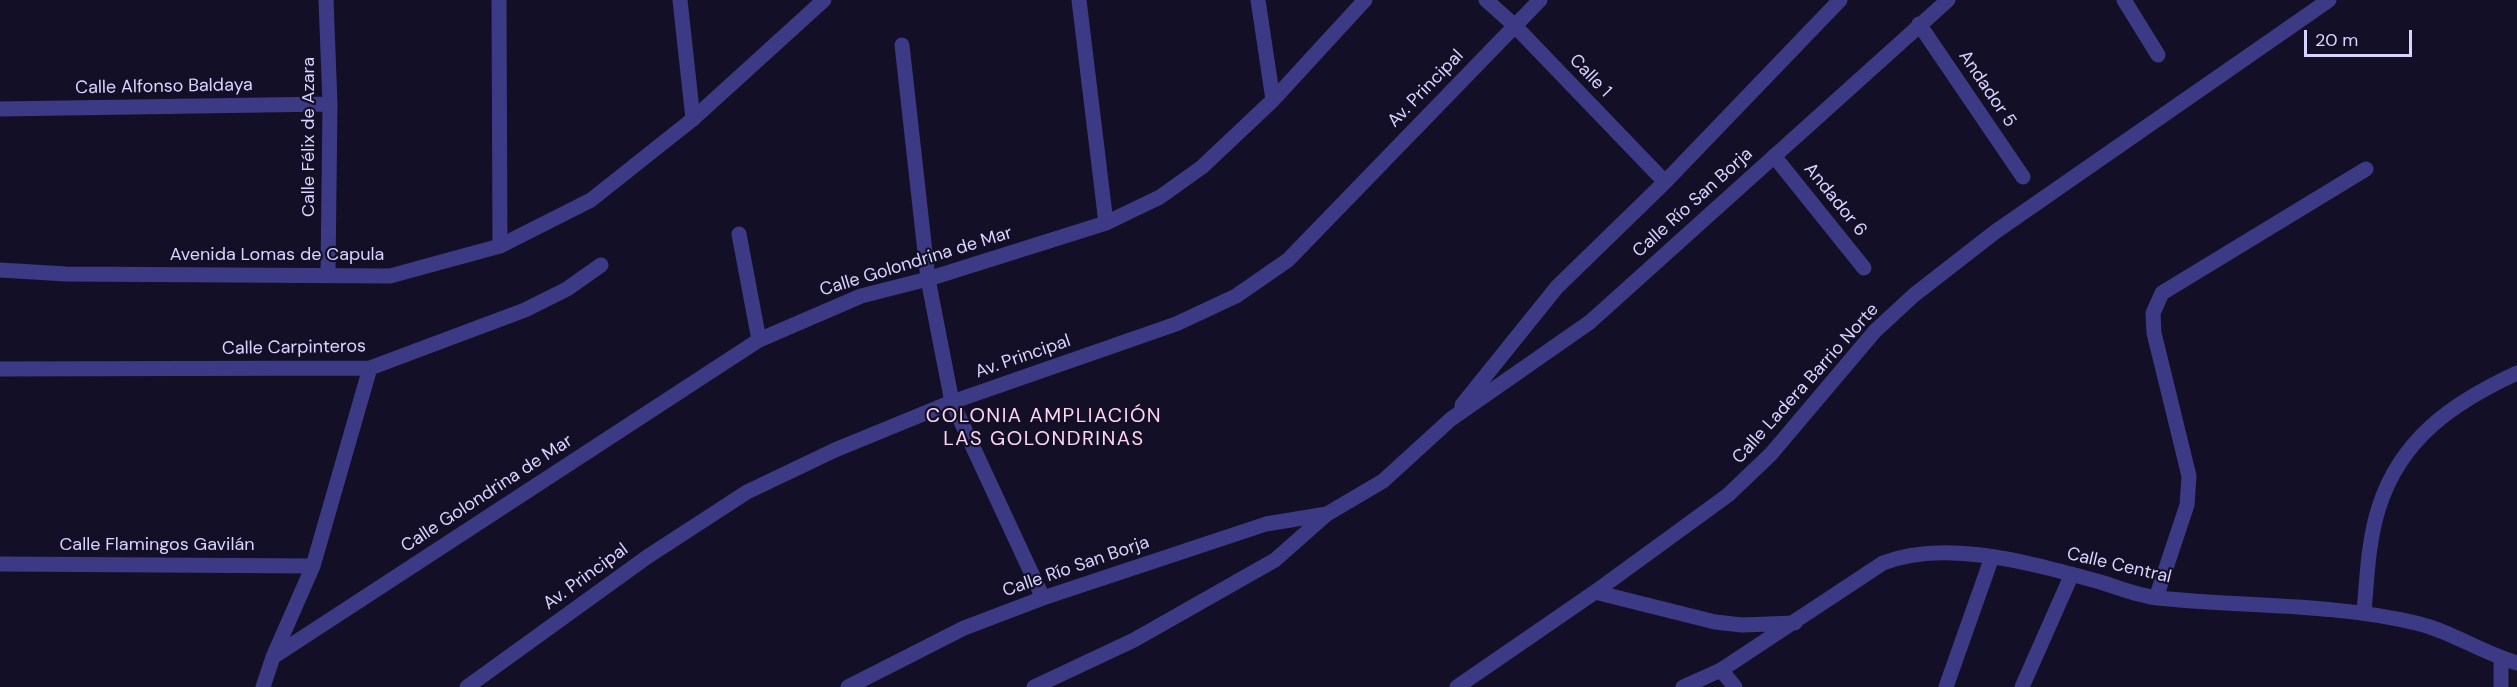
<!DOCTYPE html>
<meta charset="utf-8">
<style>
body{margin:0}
#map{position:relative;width:2517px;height:687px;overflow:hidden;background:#130f26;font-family:"DM Sans",sans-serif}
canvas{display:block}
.scale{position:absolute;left:2304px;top:30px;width:108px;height:27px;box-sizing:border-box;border:3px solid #d9d4ff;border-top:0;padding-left:8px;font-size:18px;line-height:21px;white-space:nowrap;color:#d9d4ff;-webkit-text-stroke:4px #130f26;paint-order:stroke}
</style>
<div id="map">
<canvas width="2517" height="687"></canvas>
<div class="scale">20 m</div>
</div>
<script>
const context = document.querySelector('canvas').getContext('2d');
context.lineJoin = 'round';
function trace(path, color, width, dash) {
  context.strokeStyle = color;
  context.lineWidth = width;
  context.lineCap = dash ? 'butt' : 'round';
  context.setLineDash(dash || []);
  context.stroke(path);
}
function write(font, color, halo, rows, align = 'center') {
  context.font = font + ' "DM Sans",sans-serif';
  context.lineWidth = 4.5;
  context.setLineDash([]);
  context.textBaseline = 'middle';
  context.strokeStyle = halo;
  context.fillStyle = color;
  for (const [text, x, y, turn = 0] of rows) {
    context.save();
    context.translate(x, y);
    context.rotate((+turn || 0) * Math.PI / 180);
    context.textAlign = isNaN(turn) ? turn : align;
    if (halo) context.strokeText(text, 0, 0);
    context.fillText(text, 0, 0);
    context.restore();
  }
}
trace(new Path2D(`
 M326,0L330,104L328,274
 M499,0L500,246
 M680,0L693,119
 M1079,0L1106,223
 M1258,0L1273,100
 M1486,0L1514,25L1665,182
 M2124,0L2158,55
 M1919,24L2023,177
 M902,45L928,279L952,402L1043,598
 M0,109L330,104
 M1774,156L1864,268
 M739,234L759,340
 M0,369L370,368L525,310L567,289L601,265
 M1462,405L1557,287L1665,182L1840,0
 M0,564L313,566
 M1595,592L1715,622L1742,625L1795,623
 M2156,598L2187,505L2189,476L2154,333L2153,313L2162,293L2366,169
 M2364,612C2367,578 2368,541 2379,507C2401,438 2454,402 2517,373
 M273,657L759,340L861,296L928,279L1106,223L1160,197L1202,167L1273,100L1365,0
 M1721,670L1735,687
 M263,687L273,657L313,566L370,368
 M467,687L647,557L747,492L835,450L952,402L1176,324L1236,296L1288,260L1540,0
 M848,687L964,628L1043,598L1266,524L1327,514L1383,481L1451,419L1590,322L1948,0
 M1034,687L1134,640L1275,560L1327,514
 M1457,687L1595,592L1728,495L1771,454L1875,331L1914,295L1995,232L2329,0
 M1683,687L1721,670L1883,563C1947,538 2033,564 2097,581C2117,587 2138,596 2158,598C2244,607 2332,603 2416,623C2451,631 2482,653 2517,663
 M1946,687L1992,557
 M2022,687L2072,574
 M2501,687V659`), '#3d3a85', 15);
trace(new Path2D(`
 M0,270L66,274L390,276L500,246L591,200L693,119L824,0`), '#3d3a85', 15);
write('18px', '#d9d4ff', '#130f26', [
 ["Calle 1",1590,76,46],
 ["Calle Alfonso Baldaya",164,87,-1],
 ["Av. Principal",1426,89,-46],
 ["Andador 5",1987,89,56],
 ["Calle Félix de Azara",309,137,-90],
 ["Andador 6",1835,200,51],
 ["Calle Río San Borja",1693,203,-42],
 ["Avenida Lomas de Capula",277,255],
 ["Calle Golondrina de Mar",916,262,-17],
 ["Calle Carpinteros",294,348,-1],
 ["Av. Principal",1023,357,-19],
 ["Calle Ladera Barrio Norte",1806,384,-48],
 ["Calle Golondrina de Mar",487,494,-33],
 ["Calle Flamingos Gavilán",157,545],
 ["Calle Central",2119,566,13],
 ["Calle Río San Borja",1076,567,-19],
 ["Av. Principal",586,577,-36]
]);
context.letterSpacing = '1.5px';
write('20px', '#ffd6f0', '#130f26', [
 ["COLONIA AMPLIACIÓN",1044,417],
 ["LAS GOLONDRINAS",1044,440]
]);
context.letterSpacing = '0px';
</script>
